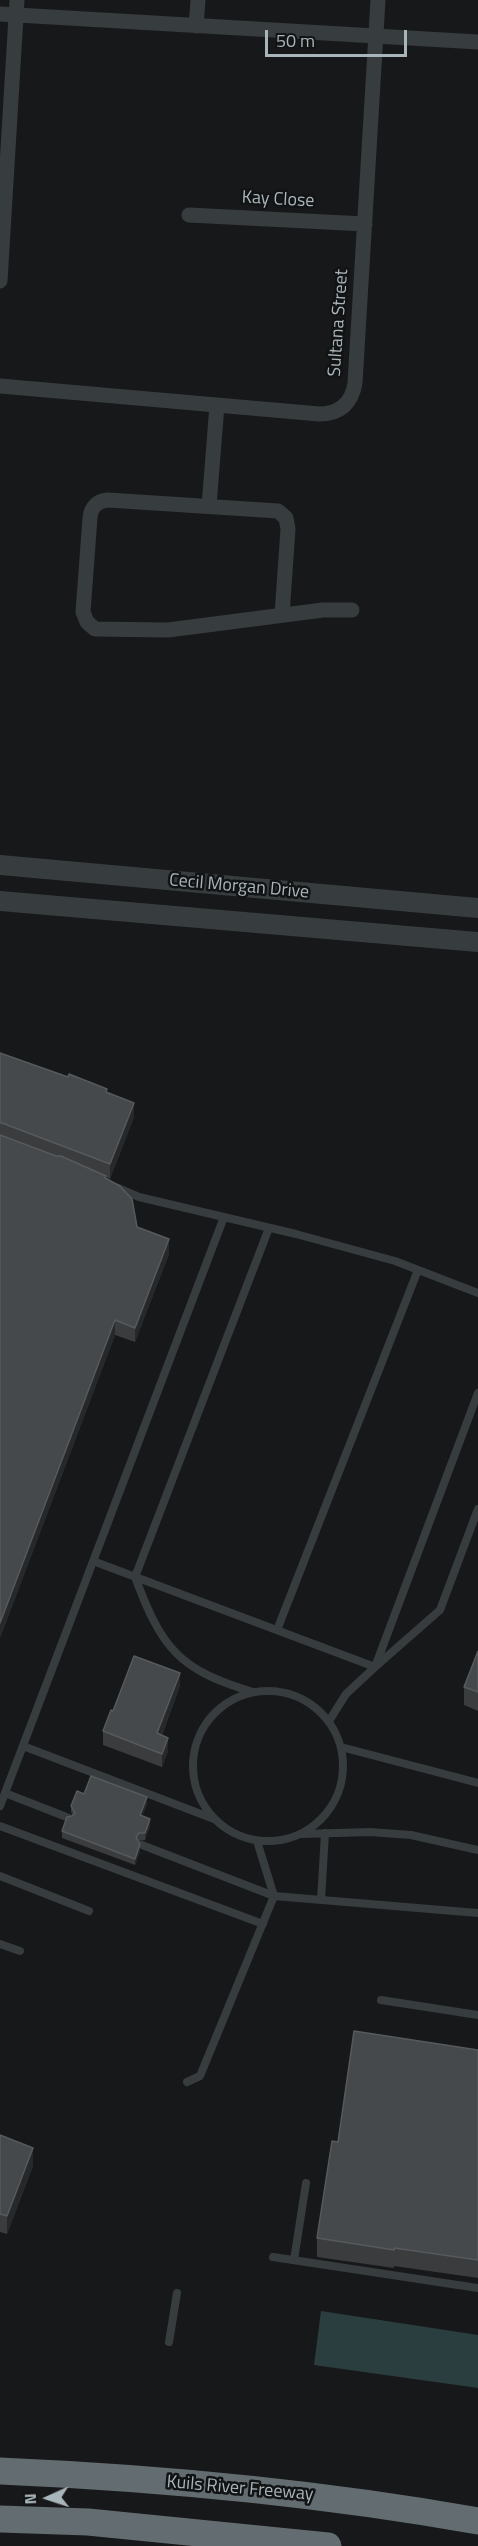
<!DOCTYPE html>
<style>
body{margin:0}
#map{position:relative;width:478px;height:2546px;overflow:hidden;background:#171819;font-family:"Titillium Web",sans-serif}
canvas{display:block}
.north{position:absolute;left:18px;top:2468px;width:60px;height:60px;-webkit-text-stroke:4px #121314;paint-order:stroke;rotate:267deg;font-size:16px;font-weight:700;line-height:24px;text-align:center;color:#a8b5ba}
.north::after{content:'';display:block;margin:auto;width:21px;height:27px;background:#a8b5ba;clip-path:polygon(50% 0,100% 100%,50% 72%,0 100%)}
.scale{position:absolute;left:265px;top:30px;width:142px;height:27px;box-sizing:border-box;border:3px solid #a8b5ba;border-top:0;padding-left:8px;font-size:18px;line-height:21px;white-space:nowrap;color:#a8b5ba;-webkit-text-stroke:4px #121314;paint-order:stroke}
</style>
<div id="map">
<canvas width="478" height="2546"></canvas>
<div class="north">N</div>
<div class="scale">50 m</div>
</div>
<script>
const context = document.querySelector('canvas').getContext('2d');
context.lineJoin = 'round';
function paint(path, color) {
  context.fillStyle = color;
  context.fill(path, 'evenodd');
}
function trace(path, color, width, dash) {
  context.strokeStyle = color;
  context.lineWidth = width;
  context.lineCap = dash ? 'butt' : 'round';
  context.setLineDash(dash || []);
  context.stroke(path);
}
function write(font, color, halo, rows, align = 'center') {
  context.font = font + ' "Titillium Web",sans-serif';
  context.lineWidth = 5;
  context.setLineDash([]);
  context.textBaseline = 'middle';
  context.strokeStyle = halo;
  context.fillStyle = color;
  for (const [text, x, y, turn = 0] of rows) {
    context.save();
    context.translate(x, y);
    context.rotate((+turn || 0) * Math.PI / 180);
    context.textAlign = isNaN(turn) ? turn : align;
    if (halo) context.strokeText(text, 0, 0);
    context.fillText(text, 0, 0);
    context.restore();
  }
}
paint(new Path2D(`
 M321,2311L478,2335V2388L314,2365Z`), '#2b3e3f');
trace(new Path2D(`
 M118,1188L139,1197L296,1234L395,1261L478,1293
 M478,1393L375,1667L440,1610L478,1509
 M93,1561L375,1667L346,1694L329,1721
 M277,1630L418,1270
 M193 1766a75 75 0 1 1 150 0a75 75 0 1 1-150 0Z
 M253,1692C179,1670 162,1649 135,1577L269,1228
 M23,1746L214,1819
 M341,1747L478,1783
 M5,1793L69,1818
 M0,1806L224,1217
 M0,1826L263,1924
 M302,1834L370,1832L411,1835L478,1850
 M142,1845L274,1896L478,1913
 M0,1876L89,1911
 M321,1900L325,1833
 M0,1944L20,1951
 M381,2000L478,2015
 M187,2082L200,2076L274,1896L257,1841
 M273,2257L478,2288
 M294,2260L306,2183
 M169,2342L177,2293`), '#373c3f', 8);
trace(new Path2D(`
 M0,14L478,42
 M196,26L198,0
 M189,215L365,224
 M0,281L17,0
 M0,386L319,414C340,414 352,403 355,383L378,0
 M209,506L217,405
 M282,615L288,529L286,518L278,511L108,500C97,501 91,507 90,518L83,612L87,622L95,629L168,630L323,610H352`), '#373c3f', 15);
trace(new Path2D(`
 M0,865L478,908
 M0,901L478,942`), '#373c3f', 20);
trace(new Path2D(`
 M0,2471C160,2478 321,2493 478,2521
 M0,2519L88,2522L328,2546`), '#636c70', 27);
paint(new Path2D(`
 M0,1053L107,1092L134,1117L110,1179L106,1177V1179L137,1227L169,1254L135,1342L115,1335L0,1638Z
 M478,1651V1711L464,1705V1687Z
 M180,1686L162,1735L168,1751L162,1767L103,1745V1731L113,1711Z
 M84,1794L147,1804L142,1816L150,1826L145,1840L138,1841L140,1851L135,1865L62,1838V1831L73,1816L71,1812V1806Z
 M478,2050V2278L394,2266V2268L317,2257V2238L338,2142Z
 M0,2135L33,2166L7,2234L0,2232Z`), '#3a3c3e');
paint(new Path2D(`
 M134,1103V1117L110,1179V1164Z
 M169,1239V1254L135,1342V1328Z
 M115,1320V1335L0,1638V1623Z
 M180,1673V1686L157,1747V1733Z
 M168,1738V1751L162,1767V1754Z
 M147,1797V1804L140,1822V1815Z
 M150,1819V1826L145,1840V1833Z
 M140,1844V1851L135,1865V1859Z
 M33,2148V2166L7,2234V2216Z`), '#27282a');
const building = new Path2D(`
 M0,1053L68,1077L69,1074L107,1089L106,1092L134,1103L110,1164L2,1123H0Z
 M0,1135L56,1156H61L106,1176L105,1178L120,1186L132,1199L137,1227L169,1239L135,1328L115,1320L0,1623Z
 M478,1651V1692L464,1687Z
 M134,1656L180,1673L157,1733L168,1738L162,1754L103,1731L111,1710L113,1711Z
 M91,1776L147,1797L140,1815L150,1819L145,1833H139L136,1837L140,1844L135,1859L62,1831L67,1817L72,1816L75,1813L71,1806L77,1791L84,1794Z
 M354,2031L478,2050V2260L394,2248V2250L317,2238L332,2141L338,2142Z
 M0,2135L33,2148L7,2216L0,2214Z`);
paint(building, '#46494c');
trace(building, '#555a5d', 1.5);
write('18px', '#a8b5ba', '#121314', [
 ["Kay Close",278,200,3],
 ["Sultana Street",339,323,-86],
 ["Cecil Morgan Drive",239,887,5],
 ["Kuils River Freeway",240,2489,5]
]);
</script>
